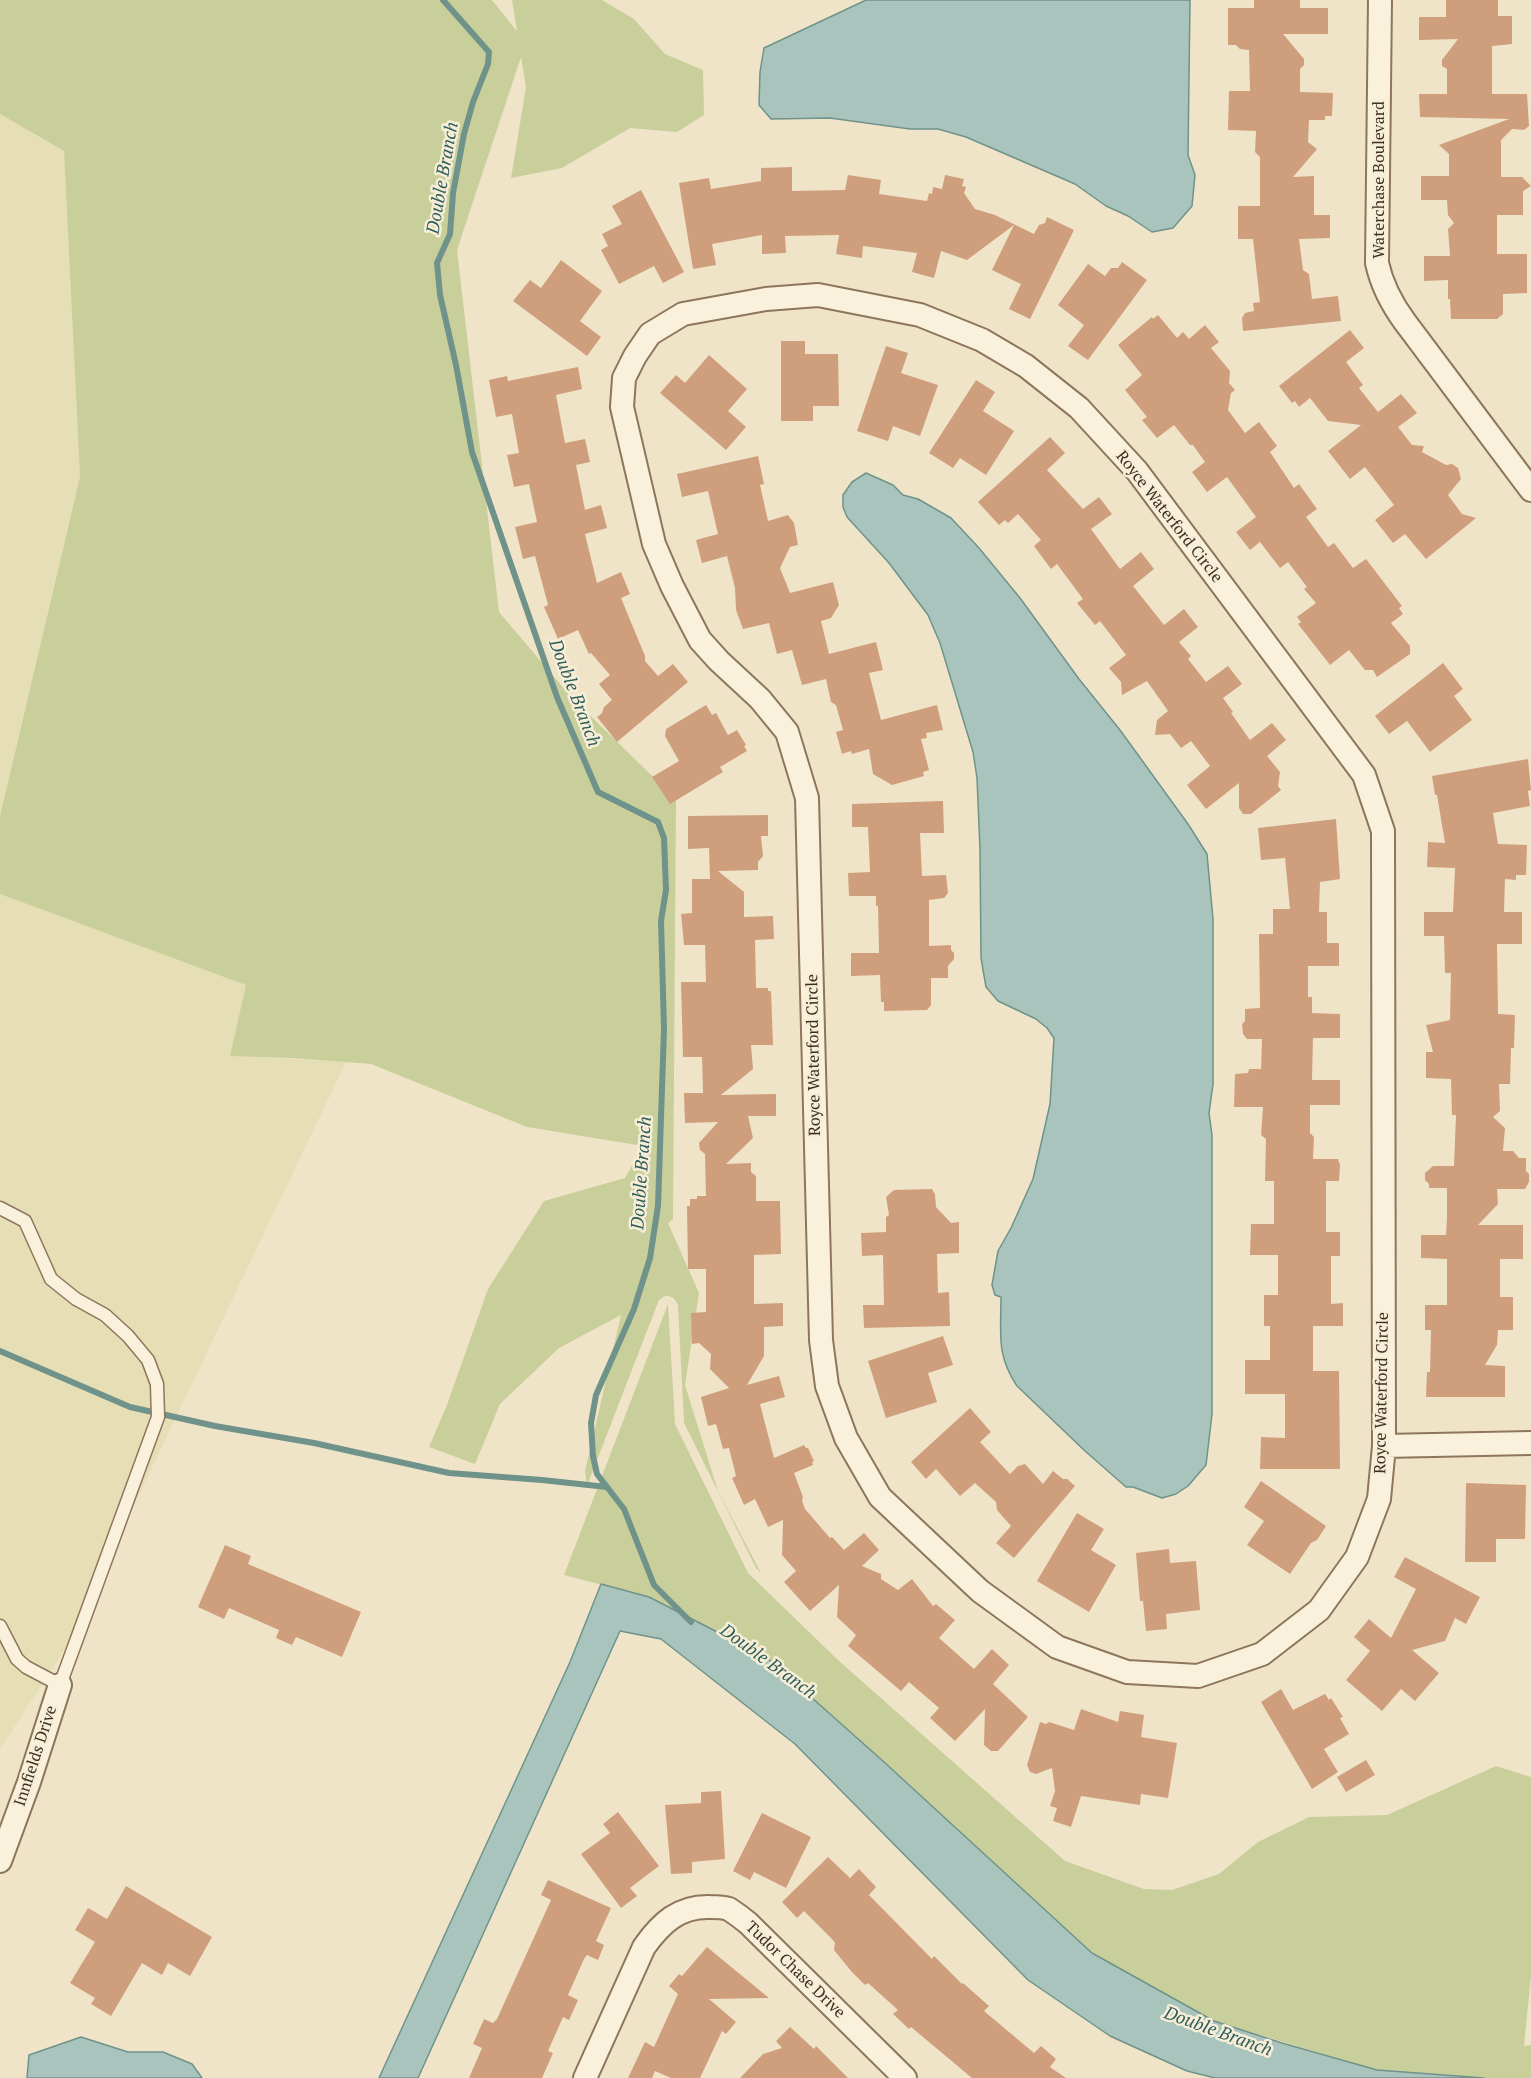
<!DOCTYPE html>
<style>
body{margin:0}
canvas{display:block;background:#f0e4c8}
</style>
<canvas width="1531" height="2078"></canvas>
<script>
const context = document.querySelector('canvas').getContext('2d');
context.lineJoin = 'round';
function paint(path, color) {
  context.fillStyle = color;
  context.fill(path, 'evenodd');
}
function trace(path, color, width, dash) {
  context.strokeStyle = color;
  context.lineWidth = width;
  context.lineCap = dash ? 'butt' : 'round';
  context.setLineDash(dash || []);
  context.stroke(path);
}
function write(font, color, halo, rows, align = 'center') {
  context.font = font + ' "PT Serif",serif';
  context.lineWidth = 5;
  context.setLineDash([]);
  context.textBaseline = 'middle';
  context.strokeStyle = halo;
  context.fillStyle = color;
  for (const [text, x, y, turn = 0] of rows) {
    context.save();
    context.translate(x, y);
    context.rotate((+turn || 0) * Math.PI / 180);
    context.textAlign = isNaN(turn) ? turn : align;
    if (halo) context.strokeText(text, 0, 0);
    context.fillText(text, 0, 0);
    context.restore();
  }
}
paint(new Path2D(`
 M0,114L64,151L80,477L0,816Z
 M0,894L247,985L230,1055L346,1062L65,1649L0,1749Z`), '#e6deb5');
paint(new Path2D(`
 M0,0H492L517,31L512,0H602L634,19L665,54L703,70L704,115L677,132L630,128L562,168L511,178L526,87L521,57L457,250L499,612L572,698L676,799L673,1219L668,1223L699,1293L685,1385L718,1491L761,1573L756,1568L684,1423L678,1305C675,1298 672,1296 665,1296L659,1300L587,1486L585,1471L621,1315L559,1348L500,1404L475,1464L429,1447L447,1405L488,1289L544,1201L625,1178L643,1146L527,1127L371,1064L293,1058L230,1056L246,985L0,894V816L80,477L64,151L0,114Z
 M668,1304L675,1424L748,1573L838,1660L1065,1861L1144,1889L1172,1890L1219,1874L1258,1842L1309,1817L1387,1815L1496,1766L1531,1777V1976L1524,2046L1531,2045V2078H1484L1377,2070L1214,2021L1092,1953L884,1762L649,1597L564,1575Z`), '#c9cf9b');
const water = new Path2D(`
 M866,0H1190L1188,155L1195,175L1192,206L1173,228L1152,232L1128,216L1106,206L1075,184L966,137L938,129H910L830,118L771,119L759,105L760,72L764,48Z
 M866,473L893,485L903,495L918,499L951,518L979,548L1020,598L1079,679L1120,730L1188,824L1207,854L1213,919V1084L1209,1113L1212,1135V1414L1206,1465L1188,1486L1176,1494L1162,1498L1133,1487H1126L1085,1451L1017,1386C996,1355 1001,1333 1001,1297L995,1295L992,1285L998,1251L1011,1228L1033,1179L1050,1104L1054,1038L1047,1028L1036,1019L998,1001L986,987L981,958L980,849L977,778L973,752L940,643L928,615L889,563L847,517L843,507V495L852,482Z
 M601,1584L649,1597L766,1657L884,1762L1092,1953L1214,2021L1282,2043L1377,2070L1484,2078H1215L1187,2071L1110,2036L1028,1980L795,1744L661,1639L620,1631L418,2078H379L570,1662Z
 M81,2037L128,2052H163L192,2064L202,2078H27L29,2055Z`);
paint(water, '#a9c4bc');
trace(water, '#6f938a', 1.5);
trace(new Path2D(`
 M443,0L489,52L488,64L473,102L464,134L453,193L450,234L437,263L440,295L456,365L472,452L557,697L598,792L658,822L664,838L666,890L661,921L664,1029L658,1206L650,1258L634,1309L596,1395L591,1423L593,1456L597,1474L624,1509L654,1585L691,1622
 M0,1351L130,1407L215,1426L314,1443L449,1473L542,1480L607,1487`), '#6f938a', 6);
paint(new Path2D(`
 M1254,0H1300V8H1328V34H1283L1304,59V65L1300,69V92L1333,93L1332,116H1325V120H1309L1308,142L1317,149L1293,177L1314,176V215H1330V238L1299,239L1303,270L1309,274L1312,299L1338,296L1341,321L1243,331L1242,318L1245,313L1254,311L1253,303L1260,302L1253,239H1238V206H1260V157L1255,152L1256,131L1228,130L1229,91H1250L1249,50L1240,49L1236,45H1228V8H1254Z
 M1446,0H1498V16H1512V44L1492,46V94H1527L1529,126L1524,130L1512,129L1501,140V177H1522L1531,186L1523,191V215H1497V254H1527V293L1503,294V314L1497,319H1451L1450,299H1448V280L1424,281V256H1450L1448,229L1454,223L1448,215L1447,200H1421V176H1449V154L1439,145L1509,119L1420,117L1419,94H1447V69L1442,66V60L1458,39L1419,40V17H1446Z
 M792,167V191L845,190L848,175L881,180L879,194L927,201L929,193L932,194L933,187L942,189L945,175L964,179L962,186L966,187L964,193L975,209L995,215L1034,234L1039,225L1045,223L1047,217L1074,230L1030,319L1009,309L1021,284L992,270L1014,225L967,260L941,251L934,278L912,272L917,253L863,246L862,258L836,254L839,235L785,236L786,253L762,254V235L712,244L716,265L693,269L679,183L709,178L711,189L761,181V168Z
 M641,190L684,272L663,283L654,266L619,284L601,250L608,246L602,234L622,224L612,206Z
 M561,260L602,291L580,321L601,337L587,356L513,301L530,280L541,288Z
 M1122,262L1147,280L1088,360L1068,346L1084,325L1058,305L1088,264L1105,276L1111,268H1118Z
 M1158,315L1177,338L1183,332L1189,339L1205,325L1219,342L1211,348L1230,371L1229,383L1235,390L1231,393L1228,410L1245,433L1259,422L1277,446L1270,452L1294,488L1299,484L1317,509L1306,517L1328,547L1334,543L1353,568L1366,559L1402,606L1399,608L1403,614L1391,623L1410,646V654L1377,677L1373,670H1365L1349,650L1330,665L1298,624L1301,622L1297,617L1316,603L1304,589L1307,587L1288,562L1280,568L1260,542L1250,550L1236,532L1256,517L1227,477L1207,492L1192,472L1205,462L1193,445H1190L1174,425L1157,438L1142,420L1147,417L1125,390L1142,375L1118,345L1152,317L1153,319Z
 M1350,330L1364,348L1346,362L1363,385L1359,388L1378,412L1401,394L1417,413L1398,427L1412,445L1424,446L1422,452L1446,465L1452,464L1458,468L1461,479L1448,495L1462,514L1476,518L1426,559L1405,534L1393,543L1375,520L1394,505L1365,467L1350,479L1328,451L1361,425L1328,421L1310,398L1299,407L1295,401L1292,403L1279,386Z
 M781,341H805V354H838L839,406H813V421H781Z
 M886,346L908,353L901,373L938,385L920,436L893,426L888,441L857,431Z
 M709,355L747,389L728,411L746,427L726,450L660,393L676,375L685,383Z
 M578,367L582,389L556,395L565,443L585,439L590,462L576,465L585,510L601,505L607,528L585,534L597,583L621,572L630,594L621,598L645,656V661L658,676L673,664L688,682L617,742L597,717L602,713L604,707L612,700L599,684L610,675L591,653L589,654L578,630L558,639L544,607L548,605L535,556L523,559L515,527L537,522L529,484L514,487L507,455L519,453L512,414L496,417L489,380L507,376L508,381Z
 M976,380L995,392L983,411L1014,431L986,475L960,458L953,468L929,453Z
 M1050,437L1065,453L1047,470L1083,509L1099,497L1112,514L1091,529L1120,569L1141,552L1154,569L1133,586L1164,625L1184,609L1198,627L1179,642L1191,656L1188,659L1206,682L1228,666L1242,684L1223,698L1233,712L1231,713L1250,740L1272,723L1286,740L1267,756L1280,772L1278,786L1281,790L1251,814H1243L1239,808V783L1206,809L1187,785L1210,766L1191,741L1181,748L1170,734L1155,735L1157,720L1168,711L1147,681L1122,695L1121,682L1109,668L1126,655L1100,621L1095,625L1077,603L1083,599L1057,564L1051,569L1034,546L1041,540L1018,514L1008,523L1005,520L999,525L978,502Z
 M758,456L764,484L760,485L768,521L788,515L794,523L798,545L790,547L780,568L790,593L833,582L839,605L831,618L821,621L829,654L876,642L883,670L869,673L881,720L937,705L943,730L926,733L927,738L921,739L929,770L923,772L924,776L892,785L873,774L869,749L852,754L851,751L842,754L836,732L843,730L836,705L831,702L826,679L802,685L792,650L777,654L769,623L743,629L736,610L735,588L727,556L702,563L696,540L718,534L708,491L682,497L677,474Z
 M1443,663L1463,689L1454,696L1472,720L1430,752L1407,721L1389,734L1375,716Z
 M706,705L712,715L716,713L728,735L737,730L746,745L744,746L747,751L720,767L723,772L670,804L652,777L679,761L665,736L666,729Z
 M1528,759L1531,790L1528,791L1530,806L1493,813L1498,844L1527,845L1526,875H1516V880L1505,879L1504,912H1522V944H1497L1498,1014L1515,1015L1514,1048H1511L1510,1084H1499L1500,1111L1493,1117L1505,1128L1503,1151H1513L1519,1158H1526V1171L1529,1174V1182L1525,1189H1497L1498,1204L1478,1225H1523V1259H1500V1297H1513V1330H1498L1497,1345L1485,1365L1505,1366V1397H1426L1427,1372H1430L1431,1330H1425V1305H1447V1259L1421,1258V1235H1446L1447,1218V1188H1429V1184L1425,1180V1173L1433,1166H1454L1456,1115H1452L1451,1079L1426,1078V1052H1433L1426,1025L1450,1020L1451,973H1445L1444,936H1424V912H1453L1455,868L1427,867L1428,842L1445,843L1437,795H1435L1432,776Z
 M943,801L944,833H920L922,876L946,875L948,893L944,898L929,900V946L951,945V950L954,953V959L948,966V978H931V1005L927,1010L884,1011V1002H881L880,975L851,976V953H879L878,906H876V896H849L848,873L870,872L868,827H852V804Z
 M768,815V836H761L763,856L758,862V870L718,871L744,892V917L773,916L774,939L755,940L756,988H768V991H771L773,1045H751L753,1069L721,1095L776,1094V1116H748L753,1138L726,1164L751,1163V1172L756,1176V1201H780L781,1254L754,1255V1304L783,1303V1326L764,1327V1356L747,1385L779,1376L785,1397L760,1404L774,1458L804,1445L806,1448H808L814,1461L812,1462L813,1465L794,1473L803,1497L802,1501L805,1509L830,1538L832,1537L844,1550L864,1533L879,1550L862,1566L881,1574V1579L898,1590L912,1579L933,1606L936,1604L955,1620L939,1638L974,1669L992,1649L1009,1665L993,1684L1028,1717L998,1751H991L984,1745L985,1709L955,1741L930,1718L939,1708L909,1682L901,1691L848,1646L856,1635L837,1617L839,1585L810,1611L784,1582L796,1571L782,1555L783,1520L768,1527L755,1499L744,1505L732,1478L736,1476L729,1448L723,1449L716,1424L708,1426L701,1397L729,1388L710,1369L711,1354L699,1343L692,1344L691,1313L706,1312V1269H688L687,1206H690V1199H697V1196H706L705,1154L700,1150L699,1143L718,1122L685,1123L684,1093H703L702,1057H683L681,982H706L705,945H684L681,914L692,913V879H710L709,848L688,849V816Z
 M1336,819L1340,879L1320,882L1319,912H1327V943H1339V966H1308V997H1312V1013L1340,1014V1038H1313L1312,1080H1340V1105H1310V1133L1314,1137L1313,1159H1338L1340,1165L1339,1181H1326V1232H1340V1256H1331V1304L1343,1303V1326H1313V1371H1339L1340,1469H1260L1261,1437L1285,1438V1394H1245V1360H1270V1326H1264V1295H1278V1255H1250L1251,1224H1274V1181H1265L1266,1139L1261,1135L1263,1107H1234L1235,1074L1248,1073L1249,1069H1261L1262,1039H1247L1243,1034L1242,1024L1245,1021V1009L1260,1008L1259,934H1273V909H1290L1285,858L1261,860L1258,828Z
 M932,1189L935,1194L936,1207L951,1223L959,1222V1253L937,1254L938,1293L949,1292L950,1326L864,1328L863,1305H884L883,1255L862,1256L861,1233L886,1232V1217L889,1215L886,1197L894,1190Z
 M943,1336L953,1365L928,1373L937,1402L886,1418L868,1361Z
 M970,1408L991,1432L980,1442L1010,1474L1018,1466L1025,1464L1043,1484L1053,1471L1063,1479H1067L1075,1486L1014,1558L996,1543L1011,1526L997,1510L996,1502L975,1483L960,1496L936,1469L926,1479L911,1462Z
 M1261,1481L1326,1526L1317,1540L1311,1543L1290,1574L1247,1545L1264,1521L1244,1507Z
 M1466,1483L1526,1485L1525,1539H1496V1562H1465Z
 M1077,1513L1104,1529L1091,1550L1116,1565L1089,1612L1037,1581Z
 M225,1545L251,1556L248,1564L361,1612L342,1657L296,1637L292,1645L276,1638L279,1630L229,1608L224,1619L198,1607Z
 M1169,1549L1170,1563L1196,1561L1200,1610L1166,1614L1167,1629L1146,1631L1143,1601H1140L1136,1553Z
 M1405,1557L1480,1597L1466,1624L1455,1618L1445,1641L1412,1650L1439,1673L1415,1701L1401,1689L1382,1711L1346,1680L1370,1651L1354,1637L1369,1619L1391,1638L1416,1589L1394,1577Z
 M1281,1689L1293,1710L1325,1694L1329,1700L1331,1698L1343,1717L1340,1718L1349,1734L1324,1749L1338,1772L1312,1789L1261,1702Z
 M1081,1709L1118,1722L1120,1711L1144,1715L1141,1737L1177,1743L1168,1798L1141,1794L1140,1805L1081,1796L1071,1827L1053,1821L1057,1808L1050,1806L1055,1791L1052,1768L1036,1774L1030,1772L1027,1765L1040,1722L1046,1724L1049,1722L1074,1730Z
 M1366,1760L1375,1775L1346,1792L1337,1777Z
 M721,1791L725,1859L692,1862V1873L671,1874L665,1805L701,1803V1792Z
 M618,1812L659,1866L630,1888L637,1896L621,1908L581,1854L610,1833L603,1824Z
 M762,1813L811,1837L786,1888L754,1872L750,1880L733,1871Z
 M828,1857L850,1878L859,1869L876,1887L869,1895L932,1959L934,1956L962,1984L963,1983L989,2006L984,2011L1034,2053L1041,2046L1056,2059L1050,2067L1066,2078H972L911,2027L909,2029L893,2014L898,2010L868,1983L865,1985L851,1971L834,1950L835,1943L832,1939L804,1911L797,1918L782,1902Z
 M548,1880L611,1908L596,1941L604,1945L598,1960L587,1955L584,1959L568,1995L578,2000L569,2020L563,2017L548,2051L553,2053L542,2078H469L482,2048L473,2044L484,2019L493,2023L497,2019L551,1900L541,1895Z
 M126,1886L212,1937L190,1976L168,1963L162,1975L142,1963L111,2016L91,2004L95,1998L70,1983L95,1942L75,1930L88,1908L107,1919Z
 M707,1947L769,1998L709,1999L736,2022L726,2034L722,2031L700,2078H671L655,2071L652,2078H628L645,2042L654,2047L678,1994L669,1986L679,1974L682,1976Z
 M790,2027L814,2049L816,2046L848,2078H740L763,2054L782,2048L776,2041Z`), '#cf9f7d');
const lane = new Path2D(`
 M0,1208L25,1221L51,1279L76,1299L105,1315L128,1336L148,1360L157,1384L158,1417L60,1685L26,1667L17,1659L0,1626`);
const street = new Path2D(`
 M1380,0L1377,263C1382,286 1391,303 1405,322L1531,490
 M818,295L920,315L982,340L1026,366L1079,408L1137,471L1364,775L1383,831L1384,1446L1379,1499L1357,1557L1319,1610L1262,1654L1198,1676L1127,1672L1057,1647L980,1591L880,1497L846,1438L827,1386L821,1340L807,798L787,732L760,699L719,661L700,640L672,586L654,544L622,407L624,378L635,356L650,334L683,314L766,299Z
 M1384,1446L1531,1443
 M0,1861L29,1782L60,1685
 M585,2078L644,1947C661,1923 679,1906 710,1907C716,1907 723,1907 729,1909C735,1913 742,1918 748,1923L905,2078`);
trace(lane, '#8d765c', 15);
trace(street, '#8d765c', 26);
trace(lane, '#faf1dc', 12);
trace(street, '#faf1dc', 22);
write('16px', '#3d2e20', '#f7eed8', [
 ["Waterchase Boulevard",1379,180,-90],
 ["Royce Waterford Circle",1169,517,52],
 ["Royce Waterford Circle",814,1055,-91],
 ["Royce Waterford Circle",1382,1393,-89],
 ["Innfields Drive",36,1756,-72],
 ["Tudor Chase Drive",795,1970,44]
]);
write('italic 18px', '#2f5d5a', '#f7eed8', [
 ["Double Branch",443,178,-80],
 ["Double Branch",574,693,69],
 ["Double Branch",642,1173,-86],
 ["Double Branch",768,1662,36],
 ["Double Branch",1218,2032,20]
]);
</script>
